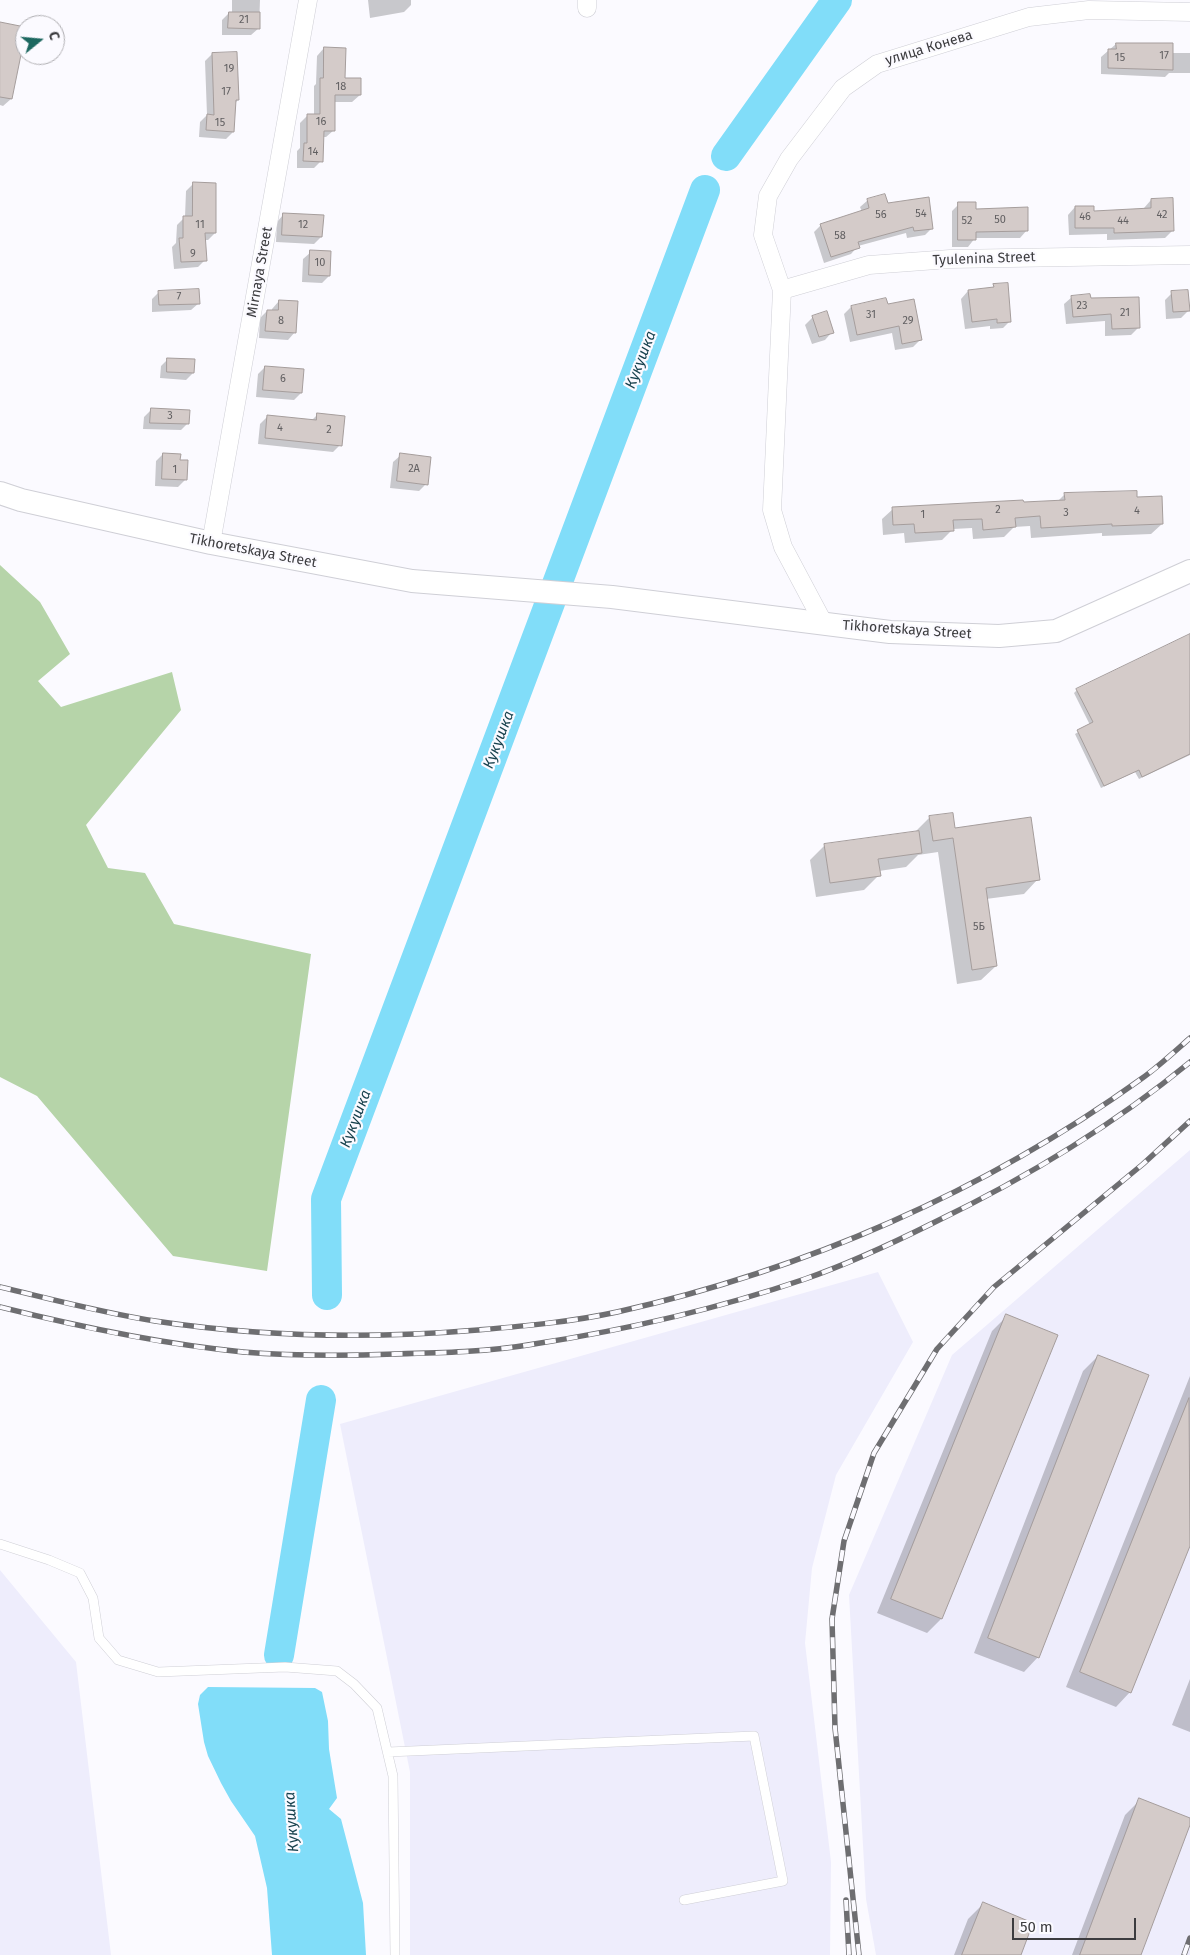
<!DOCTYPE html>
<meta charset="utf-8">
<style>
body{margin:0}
#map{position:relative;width:1190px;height:1955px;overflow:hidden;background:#fbfaff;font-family:"Fira Sans",sans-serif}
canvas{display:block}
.north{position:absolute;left:15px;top:15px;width:50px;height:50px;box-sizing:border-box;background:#fbfaff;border:1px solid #afaeb2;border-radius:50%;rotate:73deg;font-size:14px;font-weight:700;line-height:20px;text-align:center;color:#3c3c3f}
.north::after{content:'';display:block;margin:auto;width:18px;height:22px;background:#1d6860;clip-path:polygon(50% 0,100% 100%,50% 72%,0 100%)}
.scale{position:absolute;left:1012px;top:1918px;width:124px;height:22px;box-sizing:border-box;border:2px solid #3c3c3f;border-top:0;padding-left:6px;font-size:15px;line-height:18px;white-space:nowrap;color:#3c3c3f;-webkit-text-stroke:4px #fbfaff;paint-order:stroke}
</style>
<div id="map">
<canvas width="1190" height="1955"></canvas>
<div class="north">С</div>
<div class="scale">50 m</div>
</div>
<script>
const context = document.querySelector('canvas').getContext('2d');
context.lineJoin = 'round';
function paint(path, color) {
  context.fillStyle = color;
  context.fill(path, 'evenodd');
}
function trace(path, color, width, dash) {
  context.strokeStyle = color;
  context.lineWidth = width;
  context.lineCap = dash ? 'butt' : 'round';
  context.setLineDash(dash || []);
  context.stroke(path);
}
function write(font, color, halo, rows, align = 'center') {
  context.font = font + ' "Fira Sans",sans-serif';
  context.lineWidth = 4.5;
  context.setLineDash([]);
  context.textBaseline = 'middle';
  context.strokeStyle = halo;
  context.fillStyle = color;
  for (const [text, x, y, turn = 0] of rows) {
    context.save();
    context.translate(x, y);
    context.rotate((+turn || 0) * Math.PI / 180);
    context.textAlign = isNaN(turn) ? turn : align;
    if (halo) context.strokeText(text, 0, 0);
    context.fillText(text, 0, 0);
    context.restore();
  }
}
paint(new Path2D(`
 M1190,1150V1955H876L866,1899L849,1595L952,1355Z
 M878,1272L913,1342L836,1475L812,1568L805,1643L831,1862L830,1955H410V1772L340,1424Z
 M0,1570L76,1662L111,1955H0Z`), '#eeedfc');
paint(new Path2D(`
 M0,565L40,602L70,654L38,681L61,707L172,672L181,710L86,825L108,868L145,873L174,924L311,954L267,1271L173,1256L37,1096L0,1077Z`), '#b6d4a9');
paint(new Path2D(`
 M208,1687L315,1688L322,1692L328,1721L329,1749L337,1798L329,1809L341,1819L363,1903L366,1955H272L267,1888L255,1836L231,1801L221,1783L208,1756L204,1742L198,1704L200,1695Z`), '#81ddf9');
paint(new Path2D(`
 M232,0H260L259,28L251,35H222V20L229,13H232Z
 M368,0H411V5L404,12L370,18Z
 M0,23L25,29L11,99L3,106L0,105Z
 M1116,44L1172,53H1190V73H1169L1165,77L1101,74V57Z
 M324,48L344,79L360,95L352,102H334V130L326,137H322L321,161L314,168H297V151L300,148V123L308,115H314V86L316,84L317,56Z
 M212,54L238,100L235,103L233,132L226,139L199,137L200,122L207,115L205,61Z
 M193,184L215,233L208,240H204L205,260L198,267L174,269L172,247L176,243L177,225L185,217L186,191Z
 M868,200L887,204L932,228L925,235L907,238L906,233L858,246L851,254L824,263L814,232L821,225L862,212L860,207Z
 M1151,200L1172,231L1165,238L1107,240V234L1069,235L1068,215L1075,207L1093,213L1144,210V208Z
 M959,204L975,210L1027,230L1020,238H975L968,247H952V211Z
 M284,214L321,237L314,244L276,242L277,222Z
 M311,252L329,276L322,283L302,282L303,259Z
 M994,286L1010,321L1003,328L990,329V326L965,329L961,299L968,291L991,289Z
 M159,292L199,303L191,310L152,312V299Z
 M1172,293L1188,311L1181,318L1166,319L1165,300Z
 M1072,297L1089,300L1138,328L1131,335L1105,336V321L1066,324L1064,304Z
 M279,301L295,332L288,340L259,338L260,318L267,311H272V309Z
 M887,305L920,340L913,347L895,350L892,333L850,342L844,314L851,307Z
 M813,317L832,332L825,340L812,344L805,325Z
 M168,359L193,373L186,380L160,378L161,366Z
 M265,367L301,393L294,400L256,397L258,374Z
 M151,410L188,423L181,430L143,429L144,417Z
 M317,415L340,445L333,452L258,444L260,424L268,416L311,421Z
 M163,454L179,461L186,479L178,487L155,486L156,461Z
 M401,455L426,484L419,491L390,488L393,462Z
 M1065,494L1136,498L1162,524L1151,534L1102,536V533L1031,538L1030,526L1014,527L1004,537L973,539L972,528L953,529L942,540L905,543L904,533L883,535L882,519L893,509L1057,502Z
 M1190,635V755L1139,779L1135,772L1101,788L1075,734L1090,725L1074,693L1077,690Z
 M930,817L1038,879L1024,894L986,899L996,966L981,980L957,984L938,852L918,855L906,867L879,871V875L864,890L816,897L810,860L825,845L915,832Z
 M1007,1316L941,1619L927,1633L877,1613L992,1331Z
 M1098,1356L1038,1657L1024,1672L974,1653L1083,1371Z
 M1190,1376V1542L1130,1692L1116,1707L1066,1687Z
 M1190,1679V1732L1172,1725Z
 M1140,1800L1190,1819V1821L1140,1955H1072L1125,1815Z
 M983,1904L1019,1955H954L968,1919Z`), '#0003');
trace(new Path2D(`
 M726,156L837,0
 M327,1295L326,1199L705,190
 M279,1655L321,1400`), '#81ddf9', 30);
const building = new Path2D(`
 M229,12H260V29L228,28Z
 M0,22L25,27V35L12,99L0,97Z
 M1116,43H1173V70L1108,68V49H1116Z
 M324,47L346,48L345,78H361V95H335V131H324L323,162L303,161L304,143H307V114H320V78H323Z
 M237,52L239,100H236L234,132L206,130L207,114L214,115L212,53Z
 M193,182L216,183V233H205L207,261L181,262L179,238H183V216H192Z
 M885,194L888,203L929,197L933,229L914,231L913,227L858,242L860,248L831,257L820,224L869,208L867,199Z
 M1173,198L1174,231L1114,233V228H1075V206H1094V211L1151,208V199Z
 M958,202H976V209L1028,207V231L976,232V240H958Z
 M283,213L324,215L322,237L282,235Z
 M310,250L331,251L330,276L309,275Z
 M1008,283L1011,322L997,323V319L972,322L968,290L994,287L993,284Z
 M199,289L200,304L159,305L158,291Z
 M1188,290L1190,311L1173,312L1171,291Z
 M1090,294L1091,298L1139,297L1140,328L1112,329L1111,314L1073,317L1071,296Z
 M886,298L888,304L914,299L922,340L902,344L899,326L857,335L851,306Z
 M279,300L298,301L296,333L265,331L267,310H278Z
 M827,311L834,333L819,337L812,316Z
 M167,358L195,359L194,373L167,372Z
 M265,366L304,369L302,393L263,390Z
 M151,408L190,410L189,424L150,423Z
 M317,413L345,416L342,446L265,438L267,415L316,420Z
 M163,453L181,454L180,460H188L187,480L162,479Z
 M400,453L431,457L428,485L397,481Z
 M1137,491V497L1162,496L1163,524L1112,526V524L1041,528L1040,516L1015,518L1016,527L983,530L982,519L953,520L954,531L915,533L914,524L893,525L892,507L1023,500L1024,502L1065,500L1064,493Z
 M1190,634V754L1142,777L1139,770L1104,786L1077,730L1093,722L1076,689Z
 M953,813L955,828L1031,817L1040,880L986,888L997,966L972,970L953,838L933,841L929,816Z
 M919,831L922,853L878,859L881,876L830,883L824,844Z
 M1006,1314L1058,1335L942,1619L891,1599Z
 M1098,1355L1149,1375L1039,1658L988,1638Z
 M1189,1398L1190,1546L1131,1693L1080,1672Z
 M1139,1798L1190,1818V1825L1141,1955H1080Z
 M983,1902L1033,1923L1021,1955H962Z`);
paint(building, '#d4cbc9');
trace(building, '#a59d9c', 1);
const service = new Path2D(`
 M0,1544L49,1560L80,1573L93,1598L99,1638L118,1660L158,1672L285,1667L337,1671L354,1684L377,1708L393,1776L395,1955
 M388,1752L754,1736L783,1881L684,1900`);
const minor = new Path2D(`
 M587,8V0
 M782,290L869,265L950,259L1190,255
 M211,543L308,0
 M824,624L783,547L772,510L782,290L763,235L768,196L789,159L843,88L877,64L1029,17L1089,10L1190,12`);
const tertiary = new Path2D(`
 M0,493L21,500L211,543L412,581L612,597L890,632L999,636L1056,631L1190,571`);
trace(service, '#cfcfd6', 10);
trace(minor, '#cfcfd6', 19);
trace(tertiary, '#cfcfd6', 24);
trace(service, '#fff', 9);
trace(minor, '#fff', 18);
trace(tertiary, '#fff', 22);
const rail = new Path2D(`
 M0,1287C51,1299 103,1313 155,1321C262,1337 371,1339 478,1330C524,1326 571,1322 617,1312C805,1270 984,1192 1141,1079C1158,1067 1174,1052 1190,1038
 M0,1307C80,1327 161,1344 243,1352C293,1356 345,1356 395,1354C441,1353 488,1352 534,1344C626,1330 717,1309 805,1279C848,1264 891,1244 933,1223C1024,1179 1111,1127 1190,1062
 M846,1900L849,1955
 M859,1955L835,1728L832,1619L844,1541L874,1453L937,1349L994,1287L1143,1164L1190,1121
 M1184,1955L1190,1938`);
trace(rail, '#6e6e71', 5.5);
trace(rail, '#fbfaff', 4, [11]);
write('11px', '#626062', null, [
 ["21",244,20],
 ["17",1164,56],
 ["15",1120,58],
 ["19",229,69],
 ["18",341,87],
 ["17",226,92],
 ["16",321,122],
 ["15",220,123],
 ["14",313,152],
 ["54",921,214],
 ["56",881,215],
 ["42",1162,215],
 ["46",1085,217],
 ["50",1000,220],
 ["52",967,221],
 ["44",1123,221],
 ["11",200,225],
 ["12",303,225],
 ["58",840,236],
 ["9",193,254],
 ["10",320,263],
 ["7",179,297],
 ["23",1082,306],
 ["21",1125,313],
 ["31",871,315],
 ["8",281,321],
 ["29",908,321],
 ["6",283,379],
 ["3",170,416],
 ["4",280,428],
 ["2",329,430],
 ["2А",414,469],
 ["1",175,470],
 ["2",998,510],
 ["4",1137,511],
 ["3",1066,513],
 ["1",923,515],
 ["5Б",979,927]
]);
write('14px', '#3c3c3f', '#fbfaff', [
 ["улица Конева",929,48,-17],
 ["Tyulenina Street",984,259,-2],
 ["Mirnaya Street",260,272,-80],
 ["Tikhoretskaya Street",253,551,11],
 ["Tikhoretskaya Street",907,630,4]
]);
write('italic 15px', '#18424e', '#fbfaff', [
 ["Кукушка",641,360,-69],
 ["Кукушка",499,740,-69],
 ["Кукушка",356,1119,-69],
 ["Кукушка",292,1822,-94]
]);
</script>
